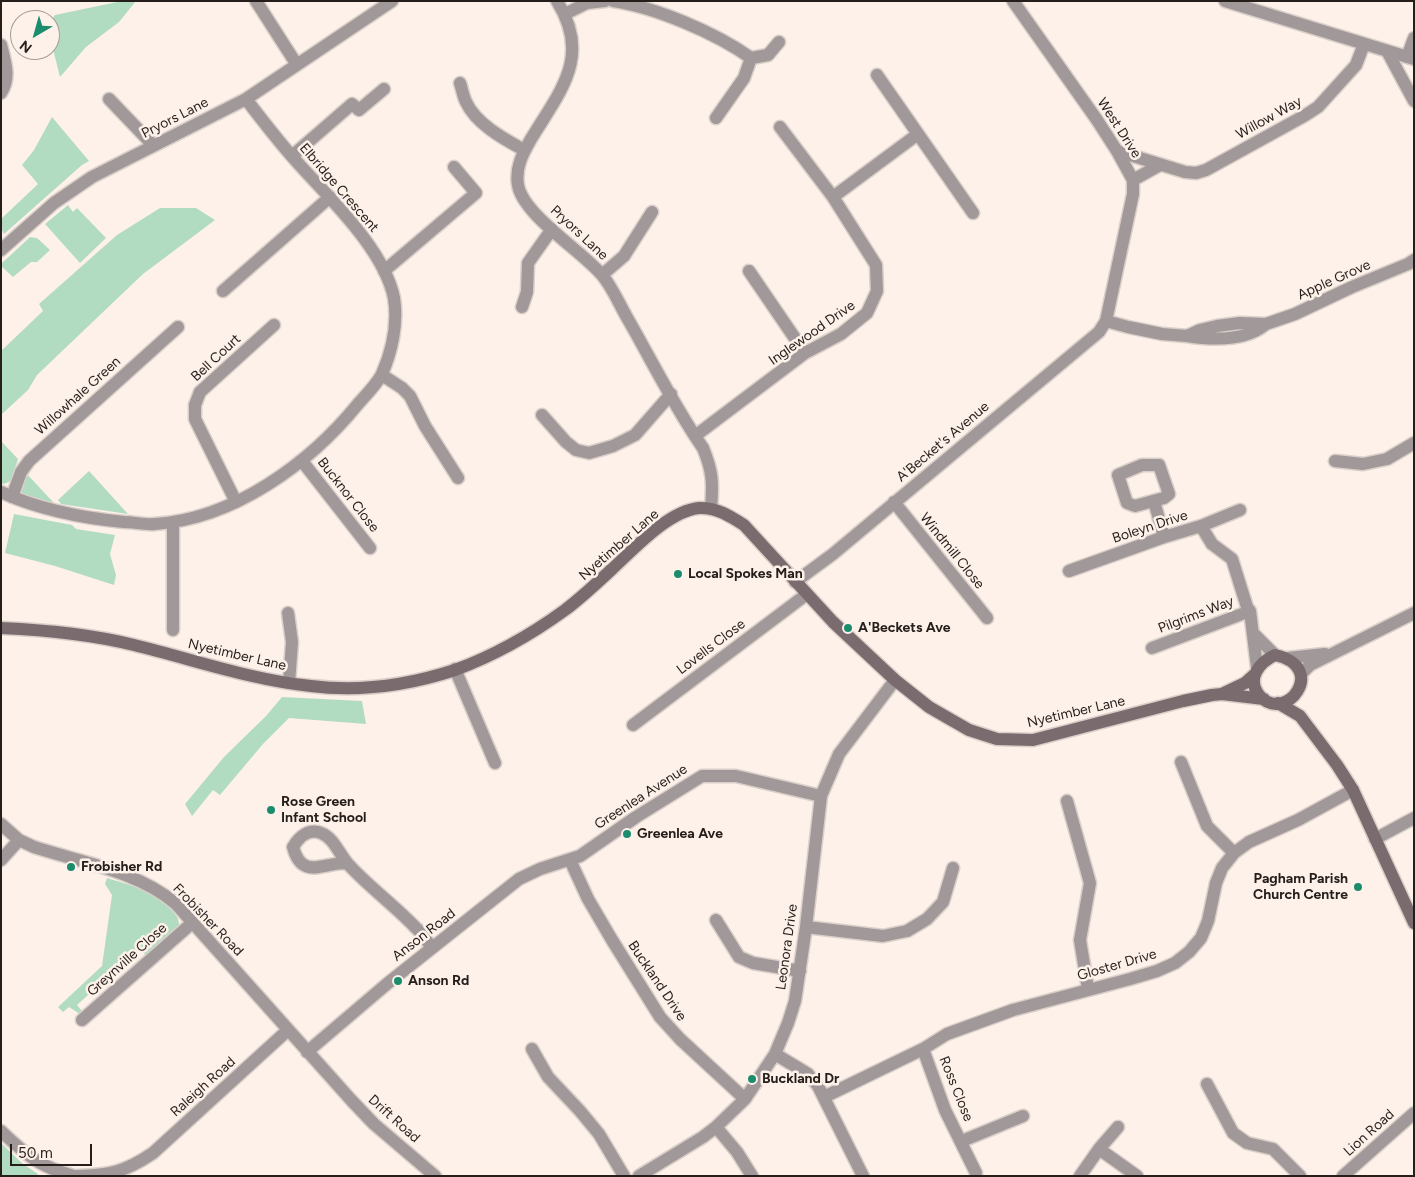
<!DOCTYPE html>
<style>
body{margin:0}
#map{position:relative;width:1415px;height:1177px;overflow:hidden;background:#fdf1ea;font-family:Figtree,sans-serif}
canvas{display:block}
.frame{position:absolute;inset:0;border:2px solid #251e1a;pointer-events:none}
.north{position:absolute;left:10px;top:10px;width:50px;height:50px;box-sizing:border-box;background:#fdf1ea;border:1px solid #a79d97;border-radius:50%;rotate:218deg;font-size:14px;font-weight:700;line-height:20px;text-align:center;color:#251e1a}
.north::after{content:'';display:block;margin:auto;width:18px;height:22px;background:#1b8d6d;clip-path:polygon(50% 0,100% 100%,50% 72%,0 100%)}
.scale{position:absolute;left:10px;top:1144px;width:82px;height:22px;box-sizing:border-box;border:2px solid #251e1a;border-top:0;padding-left:6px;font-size:15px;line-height:18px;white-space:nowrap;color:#251e1a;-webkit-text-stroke:4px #fdf1ea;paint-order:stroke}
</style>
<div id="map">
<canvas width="1415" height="1177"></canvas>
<div class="frame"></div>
<div class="north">N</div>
<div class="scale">50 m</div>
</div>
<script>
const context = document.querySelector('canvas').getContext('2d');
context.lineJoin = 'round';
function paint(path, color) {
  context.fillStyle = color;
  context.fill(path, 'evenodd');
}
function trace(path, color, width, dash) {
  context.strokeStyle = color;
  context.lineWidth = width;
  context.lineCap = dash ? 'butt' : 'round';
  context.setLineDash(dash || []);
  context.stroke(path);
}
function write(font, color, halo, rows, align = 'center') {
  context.font = font + ' Figtree,sans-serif';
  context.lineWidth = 5;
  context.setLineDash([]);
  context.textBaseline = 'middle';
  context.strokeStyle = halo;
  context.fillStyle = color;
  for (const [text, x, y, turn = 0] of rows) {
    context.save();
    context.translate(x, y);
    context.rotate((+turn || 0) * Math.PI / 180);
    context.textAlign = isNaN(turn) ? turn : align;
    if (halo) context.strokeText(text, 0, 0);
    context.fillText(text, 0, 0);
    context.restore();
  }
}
paint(new Path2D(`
 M122,1H136L119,22L86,47L60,77L50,37V22L55,15Z
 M52,117L89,161L82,165L4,234L1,228V219L38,184L22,165L34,150Z
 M68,205L73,212L77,208L106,238L80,263L45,224Z
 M160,208H196L215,220L143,274L37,375L28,390L1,415V351L43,311L39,304L117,235Z
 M30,237L37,238L50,250L37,262H31L13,277L1,266V264Z
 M1,441L18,459L11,481L4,484L1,483Z
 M89,471L128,514L61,504L58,500Z
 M25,472L54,503L22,494L21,482Z
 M14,514L72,525L76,529L115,535L110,554L116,575L114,585L55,566L5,553Z
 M282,697L362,701L366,724L289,718L263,744L220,795L213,790L192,816L185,804L224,757L266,716Z
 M107,878C120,882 135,886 147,892C156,896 180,913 179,924C178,933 154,950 147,956L139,949L77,1005L82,1011L80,1014L69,1007L63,1012L58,1007L102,966L112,895L105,884Z
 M1,1143L23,1164L38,1174L37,1176H1Z`), '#b2dcc1');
const street = new Path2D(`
 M256,1L297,65
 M557,1C592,57 560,91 531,139C523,153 515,167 518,185C523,215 582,251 602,275C613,288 620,306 629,321C653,363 675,408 703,448C713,472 713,483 711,509
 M613,1C655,7 716,33 751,58L744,78L716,118
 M1225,1L1414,59
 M565,14L587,3L605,1
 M1,45C5,61 11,78 1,93
 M1387,51L1414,101
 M1407,57L1414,38
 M751,58L768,55L779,42
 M877,75L973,213
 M460,83C462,89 463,96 466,102C476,124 504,139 524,150
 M109,99L153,145
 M1117,151L1185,172L1196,173L1206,170L1304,116L1318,107L1356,65L1364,44
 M292,156L352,104L359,110L384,89
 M1133,180L1160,165
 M833,197L918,134
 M1,250L54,203L92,177L246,99L392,1
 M384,271L476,193L454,167
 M749,271L805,353
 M602,275L624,256L652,212
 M223,291L330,197
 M522,307L527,292L528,263L552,229
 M1106,321L1128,327L1162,334L1187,336L1200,330L1217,326L1240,323L1266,324L1295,314L1352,287L1408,264L1414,260
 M1187,336C1212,340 1246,341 1266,324
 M382,375L402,388L410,396L425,426L458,478
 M542,415L566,442L576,450L589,453L613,446L635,435L671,394
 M695,436L805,353L841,334L867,313L877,291L876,265L833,197L780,127
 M302,461L370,548
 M1335,461L1363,464L1387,459L1414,443
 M1142,465H1159L1169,494L1164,498L1135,506L1127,503L1118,475Z
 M1,492C40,510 83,518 124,522C134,522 145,525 155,524C234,519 310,463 358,404C366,395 377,384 382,374C392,351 398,323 394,298C384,249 329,198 297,162C279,142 262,120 246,99
 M12,497L21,472L29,461L178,327
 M1154,501L1164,537
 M236,502L195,419V405L200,392L274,325
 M894,502L987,618
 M173,522V630
 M1201,526L1212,544L1232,559L1247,607L1250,611L1257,667
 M1069,571L1164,537L1201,526L1240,510
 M795,582L833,554L1099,332L1106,321L1133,194V180L1117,151L1097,120L1013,1
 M288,613L292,642L289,683
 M1254,634L1275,655
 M1152,648L1250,611
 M1288,658L1325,654
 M455,669L495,763
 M1301,674L1310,665L1414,613
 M633,725L807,594
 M1181,762L1207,826L1234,853
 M1067,801L1090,883L1080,940L1088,989
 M1,824L19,840L34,847C80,862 138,871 176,904L352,1101L374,1124L435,1176
 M1375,839L1414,818
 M1,860L19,840
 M570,860L588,899L612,940L660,1017L680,1039L745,1099
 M347,863C324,862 302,881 293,847C299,837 309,828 321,833C334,838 339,854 348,864C369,887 394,905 415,927C422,933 427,941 432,948
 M716,920L739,957L753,963L800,971
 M806,927L883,936L907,931L927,919L943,902L953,868
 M82,1020L192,923
 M532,1049L548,1077L580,1111L599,1134L624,1176
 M923,1049L945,1110L976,1173
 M307,1052L388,983L519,879L540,869L580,856L636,817L702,776H736L821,796
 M775,1054L808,1074L818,1086L863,1176
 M1207,1084L1233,1133L1247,1143L1273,1149L1300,1176
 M824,1097L923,1049L947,1034L1013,1010L1130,979L1157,971L1175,963L1189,952L1201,938L1208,921L1216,883L1222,868L1234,853L1249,842L1298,820L1353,790
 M716,1127L737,1152L752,1176
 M1,1131C26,1155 40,1167 74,1176
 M962,1141L1023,1116
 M1099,1149L1137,1176
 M77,1176C110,1175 125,1172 153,1153L288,1030
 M639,1176L703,1137L716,1127L745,1099L775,1054L788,1023L795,1001L806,927L821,796L839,754L895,680
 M1080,1176L1099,1149L1118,1127
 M1343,1176L1414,1113`);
const secondary = new Path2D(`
 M1,628C46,630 90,634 134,645C192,659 251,680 311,686C359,692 409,685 455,670C493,656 532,634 565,610C581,598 596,584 611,570C633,550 668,511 699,508C716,507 730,516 744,525L833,622L895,680L929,707L948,718L969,730L997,739L1033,740L1183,701L1212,695L1222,694L1264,699
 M1275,655C1330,667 1285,726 1259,695C1246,678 1260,662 1275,655Z
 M1222,694L1245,683L1255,674
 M1278,703L1300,716L1337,765L1353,790L1414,923`);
trace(street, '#dacfc9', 15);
trace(secondary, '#dacfc9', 15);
trace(street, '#a19899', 12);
trace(secondary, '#7a6c6e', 12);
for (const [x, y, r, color] of [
 [678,574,5,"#1b8d6d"],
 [848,628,5,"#1b8d6d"],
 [271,810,5,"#1b8d6d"],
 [627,834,5,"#1b8d6d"],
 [71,867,5,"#1b8d6d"],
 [1358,887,5,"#1b8d6d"],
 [398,981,5,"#1b8d6d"],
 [752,1079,5,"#1b8d6d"]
]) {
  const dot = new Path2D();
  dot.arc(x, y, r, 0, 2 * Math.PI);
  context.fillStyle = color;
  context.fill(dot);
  trace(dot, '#fdf1ea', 2);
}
write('14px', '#251e1a', '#fdf1ea', [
 ["Pryors Lane",175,118,-27],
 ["Willow Way",1269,118,-29],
 ["West Drive",1119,128,57],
 ["Elbridge Crescent",339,188,49],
 ["Pryors Lane",579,233,43],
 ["Apple Grove",1334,280,-24],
 ["Inglewood Drive",812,333,-35],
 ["Bell Court",216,358,-43],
 ["Willowhale Green",78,396,-42],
 ["A'Becket's Avenue",943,442,-40],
 ["Bucknor Close",348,495,52],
 ["Boleyn Drive",1150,527,-18],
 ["Nyetimber Lane",619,545,-41],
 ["Windmill Close",952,551,51],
 ["Pilgrims Way",1196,615,-21],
 ["Lovells Close",711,647,-37],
 ["Nyetimber Lane",237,655,13],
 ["Nyetimber Lane",1076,712,-13],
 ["Greenlea Avenue",641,797,-33],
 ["Frobisher Road",208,920,46],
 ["Anson Road",424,935,-38],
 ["Leonora Drive",787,947,-82],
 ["Greynville Close",127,960,-42],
 ["Gloster Drive",1117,965,-16],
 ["Buckland Drive",657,981,56],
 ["Raleigh Road",203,1087,-42],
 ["Ross Close",956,1089,68],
 ["Drift Road",394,1119,42],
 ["Lion Road",1369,1133,-42]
]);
write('bold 14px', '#251e1a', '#fdf1ea', [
 ["Local Spokes Man",688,574],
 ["A'Beckets Ave",858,628],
 ["Rose Green",281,802],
 ["Infant School",281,818],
 ["Greenlea Ave",637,834],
 ["Frobisher Rd",81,867],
 ["Pagham Parish",1348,879,"right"],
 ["Church Centre",1348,895,"right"],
 ["Anson Rd",408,981],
 ["Buckland Dr",762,1079]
], 'left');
</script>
